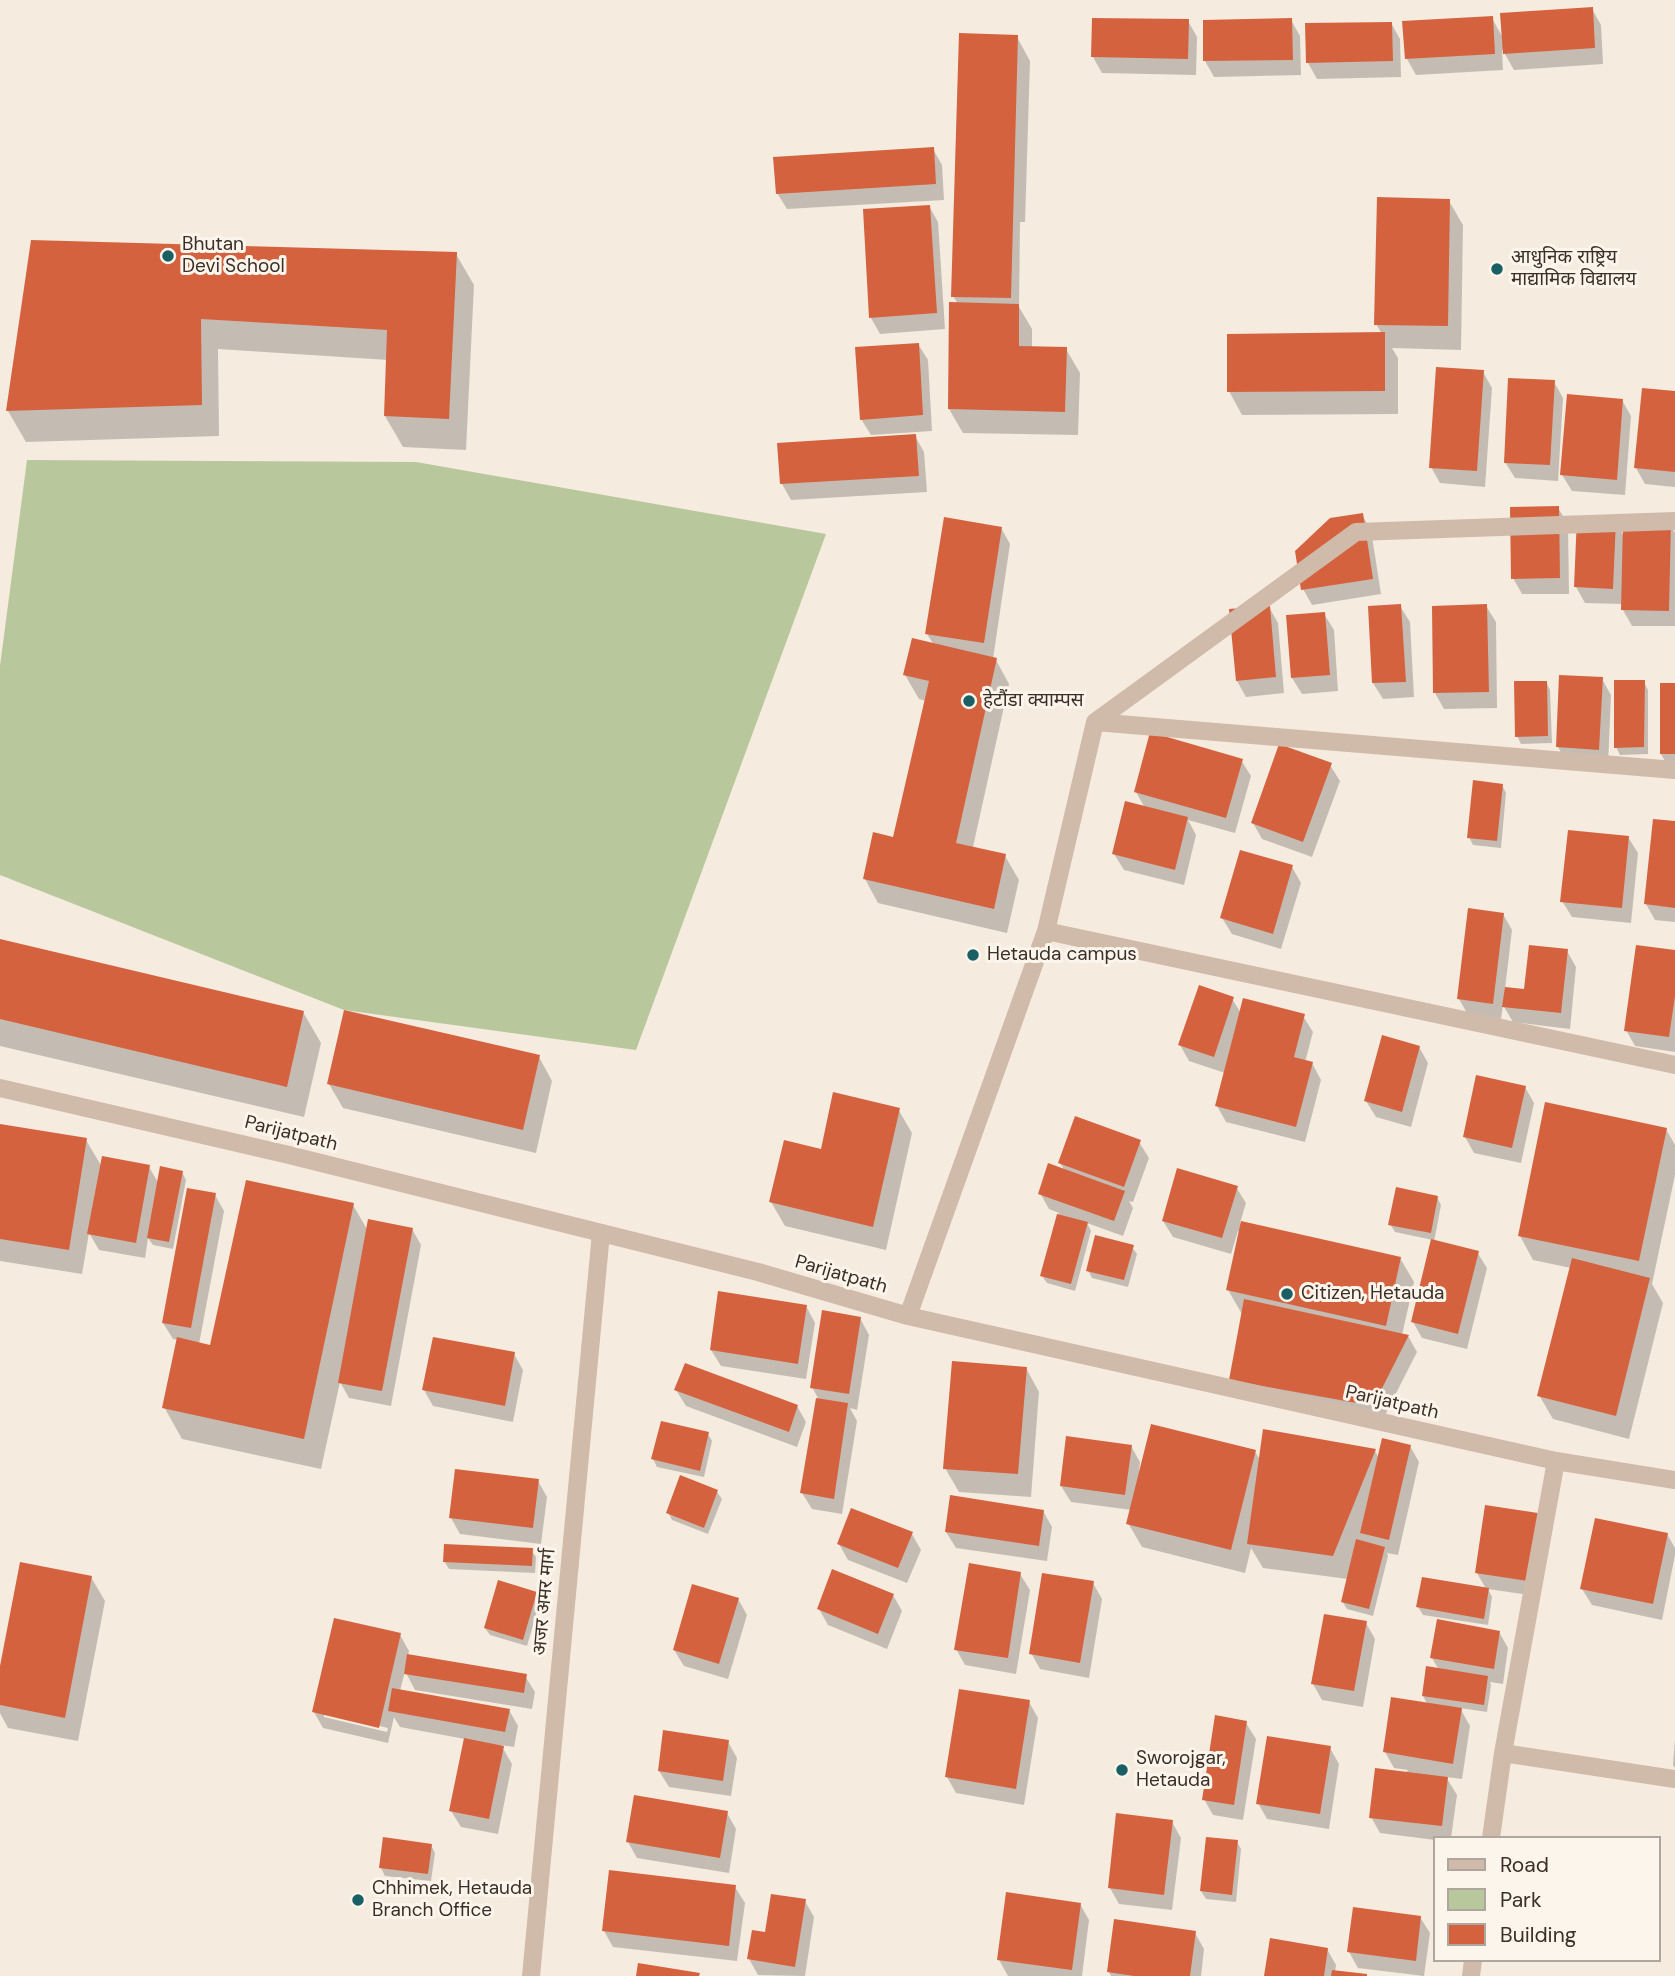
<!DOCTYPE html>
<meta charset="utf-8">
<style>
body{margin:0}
#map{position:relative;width:1675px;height:1976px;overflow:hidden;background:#f6ebdf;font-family:"DM Sans",sans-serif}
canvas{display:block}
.legend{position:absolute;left:1433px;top:1836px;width:228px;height:126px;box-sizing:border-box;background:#fcf5ec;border:2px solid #afa69e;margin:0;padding:9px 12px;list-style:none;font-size:21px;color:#3c2f29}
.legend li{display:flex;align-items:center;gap:14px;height:35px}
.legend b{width:35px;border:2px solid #afa69e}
</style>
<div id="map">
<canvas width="1675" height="1976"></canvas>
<ul class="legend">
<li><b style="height:9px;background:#d0baa9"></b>Road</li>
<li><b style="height:19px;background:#b9c79c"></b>Park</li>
<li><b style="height:19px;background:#d4623f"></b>Building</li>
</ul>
</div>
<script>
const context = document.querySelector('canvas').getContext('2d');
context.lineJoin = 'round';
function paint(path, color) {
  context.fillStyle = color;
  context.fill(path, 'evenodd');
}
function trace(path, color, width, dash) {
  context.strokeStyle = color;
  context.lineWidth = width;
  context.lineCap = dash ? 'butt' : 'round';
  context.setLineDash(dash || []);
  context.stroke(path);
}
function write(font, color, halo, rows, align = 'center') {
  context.font = font + ' "DM Sans","Noto Sans Devanagari",sans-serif';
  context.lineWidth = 6;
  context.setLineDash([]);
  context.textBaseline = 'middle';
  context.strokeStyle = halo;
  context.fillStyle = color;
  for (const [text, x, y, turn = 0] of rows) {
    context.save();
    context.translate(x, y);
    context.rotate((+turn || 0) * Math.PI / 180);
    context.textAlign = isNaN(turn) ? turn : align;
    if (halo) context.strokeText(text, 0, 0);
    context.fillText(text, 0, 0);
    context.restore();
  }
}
paint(new Path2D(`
 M27,460L416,462L826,534L636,1050L344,1010L0,875V666Z`), '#b9c79c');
paint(new Path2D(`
 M1592,9L1601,25L1603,64L1514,70L1502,49L1503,70L1416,75L1407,59L1492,18L1503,38Z
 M1291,20L1300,36L1301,75L1214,77L1205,61Z
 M1188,21L1197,37L1196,75L1102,73L1093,57Z
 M1391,23L1400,39L1401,77L1317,79L1308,63Z
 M1017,37L1030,61L1025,222H1020L1019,307L1032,329V348L1066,349L1080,373L1078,435L963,433L949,409L958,304L953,296Z
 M933,149L942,165L944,200L787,209L777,193Z
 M1449,201L1463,225L1461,350L1392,348L1398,358V414L1242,415L1229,391L1382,334L1376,324Z
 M929,206L938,222L945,329L880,334L871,318Z
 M32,242L456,254L474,285L466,450L403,447L385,416L388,360L218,349L219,436L26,442L8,411Z
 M918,344L928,360L932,431L871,435L861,419Z
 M1483,372L1492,388L1485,487L1440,483L1431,467Z
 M1554,382L1563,398L1558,481L1515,478L1505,462Z
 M1675,393V487L1645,484L1636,468Z
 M1622,400L1631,416L1625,495L1572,491L1562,475Z
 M915,436L924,452L927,492L791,500L782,484L779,445Z
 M1558,508L1568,524L1569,594H1522L1513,578Z
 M1362,515L1371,530L1381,594L1312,605L1303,589Z
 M1615,521L1624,537L1670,524L1675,533V626H1632L1623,610V604L1585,603L1576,587Z
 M1001,528L1010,544L993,659L996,660L1009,684L973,847L1005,856L1019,880L1007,933L878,903L865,879L894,839L926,701L919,699L905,675L934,645L927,634Z
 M1400,606L1410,622L1414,697L1383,699L1373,683Z
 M1486,606L1496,622L1497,708L1444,709L1435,693L1434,607Z
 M1269,607L1278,623L1284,693L1246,697L1237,681Z
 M1324,614L1334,630L1338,691L1302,694L1292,678Z
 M1602,679L1611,695L1608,765L1567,763L1558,747Z
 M1546,682L1550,690L1552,743L1521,744L1517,736Z
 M1644,682L1648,690V754L1620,755L1616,747Z
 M1675,684V770H1670L1661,754Z
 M1241,760L1251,776L1235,833L1188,820L1196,835L1184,885L1124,870L1114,854L1145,808L1136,792Z
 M1330,765L1340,781L1312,857L1262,839L1253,823Z
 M1502,785L1506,793L1501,848L1473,845L1469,837Z
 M1675,823V922L1655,920L1646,904Z
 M1628,837L1638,853L1631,923L1572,917L1562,901Z
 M1292,867L1301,883L1281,949L1232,934L1222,918Z
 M1503,914L1512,930L1505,989L1525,991L1567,951L1576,967L1570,1029L1513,1022L1503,1005L1501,1019L1468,1015L1459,999Z
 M0,941L303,1012L321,1043L304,1117L0,1046Z
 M1675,952V1052L1635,1046L1626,1030Z
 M1232,999L1241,1013L1303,1016L1313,1032L1305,1062L1312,1063L1321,1080L1305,1142L1226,1122L1217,1106L1225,1073L1189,1061L1180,1045Z
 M1419,1047L1428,1063L1411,1127L1376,1117L1366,1101Z
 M539,1057L552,1081L536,1153L343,1108L329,1084Z
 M1525,1087L1534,1103L1521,1163L1474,1153L1465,1137Z
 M898,1109L912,1133L886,1250L785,1226L771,1202L822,1151Z
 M0,1126L86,1140L102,1167H149L159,1184L182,1172L186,1180L173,1249L153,1245L148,1238L145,1258L99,1250L89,1233L82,1274L0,1261Z
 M1666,1129L1675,1145V1175L1652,1284L1663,1303L1629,1439L1553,1419L1539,1395L1571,1268L1533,1260L1520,1236Z
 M1139,1142L1149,1158L1133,1202L1129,1201L1133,1208L1123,1236L1087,1223L1091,1231L1075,1291L1047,1283L1042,1276L1059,1213L1049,1209L1040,1193L1065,1171L1060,1163Z
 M1236,1187L1246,1203L1240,1223L1400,1258L1414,1282L1402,1335L1408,1336L1417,1352L1382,1421L1240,1396L1242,1314L1228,1290L1241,1231H1238L1231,1254L1173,1237L1163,1221Z
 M215,1195L224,1211L199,1344L212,1347L353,1205L368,1231L412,1229L421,1245L391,1406L349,1398L340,1382L321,1469L182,1439L164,1407L178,1340L173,1339L163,1323Z
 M1437,1197L1441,1205L1434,1242L1477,1252L1487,1268L1467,1349L1422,1338L1413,1322L1433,1240L1395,1232L1390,1224Z
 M1132,1247L1137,1254L1128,1287L1092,1278L1088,1270Z
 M806,1306L815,1323L806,1379L721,1366L711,1350Z
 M860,1318L869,1335L857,1410L850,1408L857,1421L842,1514L812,1509L802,1493L819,1400L812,1387Z
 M514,1354L523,1370L513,1422L433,1406L424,1390Z
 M1026,1368L1039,1392L1031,1497L959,1492L945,1468Z
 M676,1390L797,1406L806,1422L797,1447L686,1406Z
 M708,1434L712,1441L704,1477L657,1467L653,1459Z
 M1131,1446L1140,1462L1139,1472H1141L1255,1452L1261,1461L1375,1451L1379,1458L1410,1446L1419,1462L1398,1555L1387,1553L1388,1556L1373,1616L1347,1609L1342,1601L1348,1579L1263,1568L1251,1548L1245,1573L1142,1547L1128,1523L1132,1510L1071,1502L1061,1486Z
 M538,1481L547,1497L541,1544L460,1534L451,1518Z
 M717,1492L722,1499L708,1534L672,1520L668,1512Z
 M1487,1507L1536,1596L1488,1589L1492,1597L1488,1625L1423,1615L1418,1607L1486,1589L1477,1573Z
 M1043,1511L1052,1527L1047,1561L956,1548L946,1532Z
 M912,1534L921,1550L907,1583L848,1560L839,1544Z
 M1667,1534L1675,1548V1555L1662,1620L1592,1605L1582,1589Z
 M531,1550L536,1557L535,1573L449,1569L444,1561Z
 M1020,1574L1030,1590L1016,1674L965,1665L956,1649Z
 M91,1577L105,1601L78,1741L8,1728L0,1713V1675Z
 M1093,1583L1102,1599L1089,1678L1040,1669L1031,1653Z
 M536,1593L540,1601L527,1646L490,1635L485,1628Z
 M893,1595L902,1611L887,1649L828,1625L819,1609Z
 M738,1599L747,1615L728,1679L684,1666L674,1650Z
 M1366,1623L1375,1639L1363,1707L1322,1700L1313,1684Z
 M1499,1632L1508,1648L1503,1684L1490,1682L1491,1685L1487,1712L1460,1708L1470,1726L1462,1779L1446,1777L1457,1795L1451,1838H1435V1840L1380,1833L1371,1817L1408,1770L1394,1768L1385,1752L1428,1705L1423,1696L1439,1670L1432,1658Z
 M400,1635L409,1651L408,1656L525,1676L535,1692L532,1709L415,1690L405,1671L400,1691L509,1710L518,1726L514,1747L501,1745L512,1764L498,1834L461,1827L451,1811L465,1739L400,1727L394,1717L388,1743L323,1728L314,1712ZM324,1713L388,1728L387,1732L324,1717Z
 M1029,1702L1038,1718L1024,1805L956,1793L947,1777Z
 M1246,1723L1256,1739L1243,1820L1213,1815L1204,1799Z
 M1675,1739V1768L1673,1765Z
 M728,1742L737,1758L731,1796L669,1787L659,1771Z
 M1330,1748L1339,1764L1329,1829L1267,1819L1258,1803Z
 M727,1813L736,1829L729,1873L637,1858L628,1842Z
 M1172,1822L1181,1838L1172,1910L1119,1904L1110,1888Z
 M1237,1842L1241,1849L1236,1902L1206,1899L1201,1891Z
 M431,1845L435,1853L431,1881L385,1876L381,1868Z
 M735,1887L745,1903L737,1961L613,1947L604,1931Z
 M805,1901L814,1917L805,1976L758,1975L749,1959L767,1934Z
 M1080,1904L1089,1920L1082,1976H1008L999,1960Z
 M1420,1917L1430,1933L1424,1976L1358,1968L1349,1952Z
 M1195,1933L1204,1949L1201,1976H1111L1109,1972Z
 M1327,1949L1336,1965L1335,1972L1366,1976H1266Z`), '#0003');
paint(new Path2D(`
 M1593,7L1595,48L1503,54L1500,13Z
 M1493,16L1495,54L1405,59L1402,21Z
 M1092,18L1189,19L1188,59L1091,57Z
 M1292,18L1293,60L1203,61V20Z
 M1392,22L1393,61L1306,63L1305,23Z
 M959,33L1018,35L1011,298L951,297Z
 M934,147L936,184L776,194L773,157Z
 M1377,197L1450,199L1448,326L1374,325Z
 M930,205L937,313L869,318L863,209Z
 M31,240L457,252L449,419L384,416L387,330L201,319L202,405L6,411Z
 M949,302L1019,304V346L1067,347L1065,412L948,409Z
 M1385,332V391L1227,392V334Z
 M919,343L923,415L860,420L855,347Z
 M1436,367L1484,370L1477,471L1429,468Z
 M1508,378L1555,380L1550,465L1504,463Z
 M1642,388L1675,391V472L1634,468Z
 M1567,394L1623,399L1617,480L1560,475Z
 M916,434L919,476L780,484L777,443Z
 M1559,506L1560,578L1511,579L1510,507Z
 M1363,513L1373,579L1301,590L1295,551L1330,518Z
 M944,517L1002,527L984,643L925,634Z
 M1577,517L1616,519L1613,589L1574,587Z
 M1623,521L1671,522L1669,611L1621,610Z
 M1401,604L1406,682L1372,683L1368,606Z
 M1487,604L1489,692L1433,693L1432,606Z
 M1270,606L1276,677L1236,681L1229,609Z
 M1325,612L1330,675L1291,678L1286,615Z
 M912,638L997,658L956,843L1006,854L994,909L863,879L873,832L893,837L929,681L903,675Z
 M1559,675L1603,677L1599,750L1556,747Z
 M1614,680H1645L1644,747L1614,748Z
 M1514,681H1547L1548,736L1515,737Z
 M1660,683H1675V754H1660Z
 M1150,732L1243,759L1226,818L1134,792Z
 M1279,744L1332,763L1303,842L1251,823Z
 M1473,780L1503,784L1497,841L1467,838Z
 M1125,801L1188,817L1175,870L1112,854Z
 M1653,819L1675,821V908L1644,904Z
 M1568,830L1629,836L1622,908L1560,902Z
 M1240,850L1293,865L1273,934L1220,918Z
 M1468,908L1504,913L1493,1004L1457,999Z
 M0,939L304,1011L287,1087L0,1019Z
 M1529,945L1568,949L1561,1013L1502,1007L1505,987L1524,989Z
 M1636,945L1675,950V996L1669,1037L1624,1031Z
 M1199,985L1234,997L1214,1057L1178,1045Z
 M1243,998L1305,1014L1294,1057L1313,1062L1296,1127L1215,1106Z
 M344,1010L540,1055L523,1130L327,1084Z
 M1382,1035L1420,1046L1402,1112L1364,1101Z
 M1476,1075L1526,1086L1512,1148L1463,1137Z
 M833,1092L900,1108L873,1227L769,1202L784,1140L821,1149Z
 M1545,1102L1667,1128L1639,1261L1518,1236Z
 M1075,1116L1141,1140L1124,1187L1058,1163Z
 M0,1124L87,1138L69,1250L0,1239Z
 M102,1156L150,1165L136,1243L87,1234Z
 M1048,1163L1125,1191L1114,1221L1038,1194Z
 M160,1166L183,1171L169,1242L147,1238Z
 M1177,1168L1238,1186L1222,1238L1162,1221Z
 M246,1180L354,1203L304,1439L162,1408L177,1337L210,1345Z
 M1396,1187L1438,1196L1431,1233L1388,1225Z
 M187,1188L216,1193L191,1328L162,1323Z
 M1057,1214L1088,1222L1071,1284L1040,1276Z
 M368,1219L413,1228L382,1391L338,1383Z
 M1241,1221L1401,1257L1386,1326L1226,1290Z
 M1095,1235L1134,1245L1124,1280L1086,1271Z
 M1431,1239L1479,1251L1458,1334L1411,1322Z
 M1572,1258L1650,1278L1616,1416L1537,1396Z
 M718,1291L807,1305L798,1364L710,1350Z
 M1244,1299L1409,1335L1373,1406L1229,1380Z
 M822,1310L861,1317L849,1394L810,1388Z
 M433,1337L515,1352L505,1406L422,1390Z
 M952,1361L1027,1367L1018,1474L943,1469Z
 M685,1363L798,1405L789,1432L674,1390Z
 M816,1398L848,1403L834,1499L800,1493Z
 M661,1421L709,1432L700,1471L651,1459Z
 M1151,1424L1256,1450L1231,1550L1126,1524Z
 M1263,1429L1376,1449L1333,1556L1247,1544Z
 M1066,1436L1132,1445L1125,1495L1060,1486Z
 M1382,1438L1411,1445L1389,1540L1360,1533Z
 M455,1469L539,1479L533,1528L449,1518Z
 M680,1475L718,1490L704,1528L666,1513Z
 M950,1495L1044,1510L1039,1546L945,1532Z
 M1485,1505L1538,1513L1528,1581L1475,1573Z
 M851,1508L913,1532L898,1568L837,1544Z
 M1595,1518L1668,1533L1653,1604L1580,1589Z
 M1356,1539L1385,1547L1369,1609L1341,1602Z
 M444,1544L533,1548L532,1566L443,1562Z
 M20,1562L92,1576L65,1718L0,1705V1666Z
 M969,1563L1021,1572L1008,1658L954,1650Z
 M832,1569L894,1594L878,1634L817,1609Z
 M1042,1573L1094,1581L1080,1663L1029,1654Z
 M1422,1577L1489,1588L1484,1619L1416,1607Z
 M498,1580L537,1592L523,1640L484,1628Z
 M692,1584L739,1598L719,1664L673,1650Z
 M1324,1614L1367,1621L1354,1691L1311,1684Z
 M334,1618L401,1633L379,1728L312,1712Z
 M1437,1619L1500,1631L1494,1669L1430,1658Z
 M407,1654L527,1674L524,1693L404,1674Z
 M1426,1666L1488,1676L1484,1705L1422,1696Z
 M392,1688L510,1709L505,1732L388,1711Z
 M959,1689L1030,1700L1016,1789L945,1777Z
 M1391,1697L1462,1708L1453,1764L1383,1752Z
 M1215,1715L1247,1721L1234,1805L1202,1800Z
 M663,1730L729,1740L723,1781L658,1771Z
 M1267,1736L1331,1746L1320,1814L1256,1804Z
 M464,1738L504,1746L489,1819L449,1811Z
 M1375,1768L1448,1777L1442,1826L1369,1818Z
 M634,1795L728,1811L720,1858L626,1842Z
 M1116,1813L1173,1820L1164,1895L1108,1888Z
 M383,1837L432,1844L428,1874L379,1868Z
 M1206,1837L1238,1840L1232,1895L1200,1891Z
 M609,1870L736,1885L729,1946L602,1931Z
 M1006,1892L1081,1903L1072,1970L997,1960Z
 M771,1894L806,1899L795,1967L747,1959L752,1930L765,1932Z
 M1353,1907L1421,1916L1416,1961L1347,1952Z
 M1114,1919L1196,1931L1190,1976H1134L1107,1972Z
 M1270,1938L1328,1948L1324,1976H1264Z
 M638,1963L700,1973L699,1976H636Z
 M1332,1970L1367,1974V1976H1331Z`), '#d4623f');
trace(new Path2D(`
 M531,1976L601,1233`), '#d0baa9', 18);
trace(new Path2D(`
 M1095,722L1675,770
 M1046,931L1675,1065
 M0,1088L289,1155L758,1272L908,1316L1556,1461L1675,1480
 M908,1316L1046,931L1095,722L1356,532L1675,521
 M1503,1753L1675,1779
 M1491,1838L1503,1753L1556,1461
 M1471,1976L1473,1960`), '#d0baa9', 18);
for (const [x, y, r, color] of [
 [168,256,7,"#195f64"],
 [1497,269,7,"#195f64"],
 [969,701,7,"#195f64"],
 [973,955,7,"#195f64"],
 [1287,1294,7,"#195f64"],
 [1122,1770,7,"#195f64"],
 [358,1900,7,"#195f64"]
]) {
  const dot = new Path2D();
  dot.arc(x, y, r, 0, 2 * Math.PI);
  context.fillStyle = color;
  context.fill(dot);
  trace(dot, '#fcf5ec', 2.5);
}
write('19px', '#3c2f29', '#fcf5ec', [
 ["Bhutan",182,245],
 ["Devi School",182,267],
 ["आधुनिक राष्ट्रिय",1511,258],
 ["माद्यामिक विद्यालय",1511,280],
 ["हेटौंडा क्याम्पस",983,701],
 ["Hetauda campus",987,955],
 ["Citizen, Hetauda",1301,1294],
 ["Sworojgar,",1136,1759],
 ["Hetauda",1136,1781],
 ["Chhimek, Hetauda",372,1889],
 ["Branch Office",372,1911]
], 'left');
write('19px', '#3c2f29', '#fcf5ec', [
 ["Parijatpath",291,1134,14],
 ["Parijatpath",841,1275,16],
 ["Parijatpath",1392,1403,13],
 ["अजर अमर मार्ग",545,1602,-85]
]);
</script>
